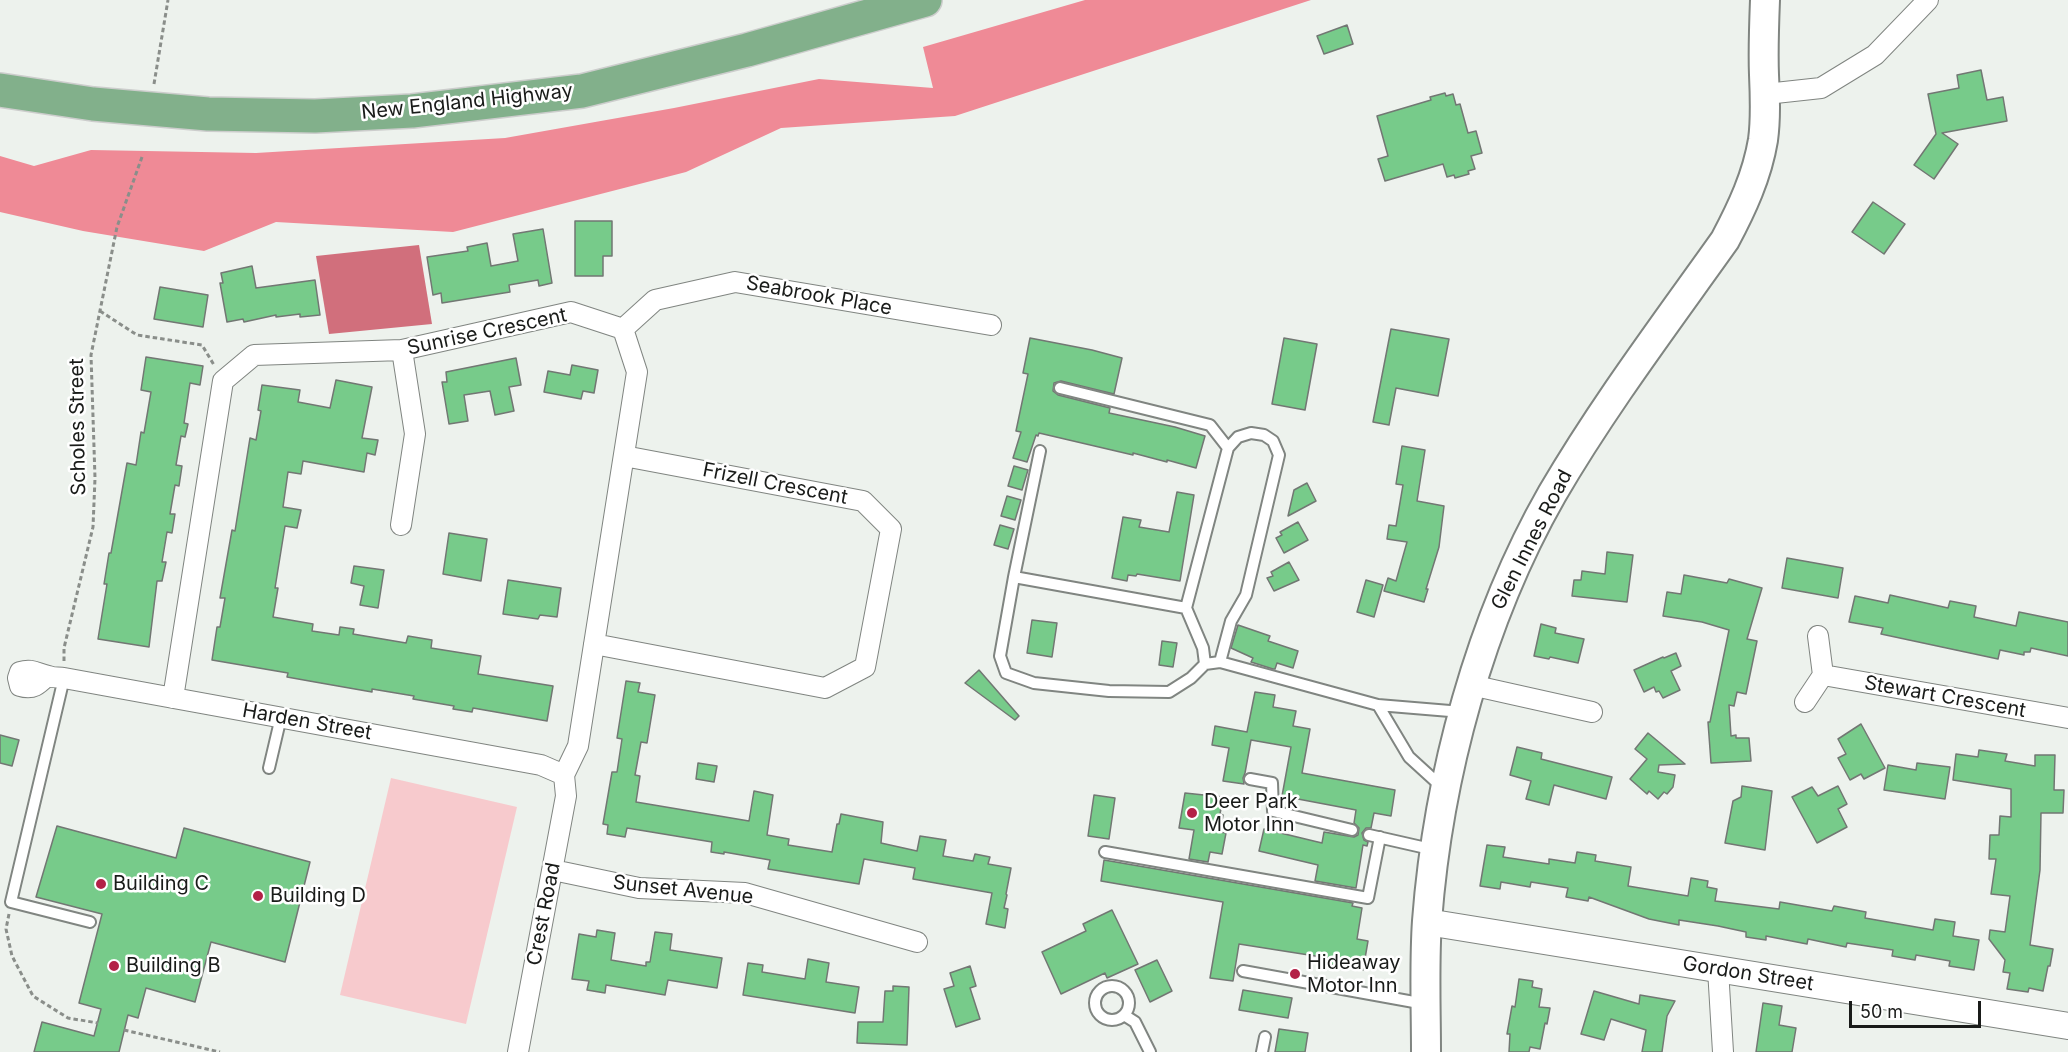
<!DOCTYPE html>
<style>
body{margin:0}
#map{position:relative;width:2068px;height:1052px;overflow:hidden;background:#edf2ed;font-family:Inter,sans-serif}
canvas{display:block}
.scale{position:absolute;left:1849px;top:1001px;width:132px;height:27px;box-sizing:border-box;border:3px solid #191b19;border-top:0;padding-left:8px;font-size:18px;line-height:21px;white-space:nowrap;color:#191b19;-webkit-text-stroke:4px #fff;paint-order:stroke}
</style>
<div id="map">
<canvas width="2068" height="1052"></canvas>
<div class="scale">50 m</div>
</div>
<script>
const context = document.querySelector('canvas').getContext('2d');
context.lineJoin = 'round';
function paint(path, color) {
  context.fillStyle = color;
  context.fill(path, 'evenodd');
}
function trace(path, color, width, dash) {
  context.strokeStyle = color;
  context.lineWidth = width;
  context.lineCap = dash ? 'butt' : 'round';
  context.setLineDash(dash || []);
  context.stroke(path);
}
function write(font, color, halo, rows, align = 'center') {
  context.font = font + ' Inter,sans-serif';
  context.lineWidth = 5;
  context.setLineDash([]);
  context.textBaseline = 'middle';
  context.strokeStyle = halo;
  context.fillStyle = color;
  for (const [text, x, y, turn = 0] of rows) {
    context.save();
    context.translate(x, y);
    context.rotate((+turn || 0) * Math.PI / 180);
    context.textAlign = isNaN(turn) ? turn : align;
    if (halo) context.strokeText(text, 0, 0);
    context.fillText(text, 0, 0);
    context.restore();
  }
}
paint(new Path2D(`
 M391,778L517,807L466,1024L340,995Z`), '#f7cacd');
paint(new Path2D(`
 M1085,0H1311L955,116L781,128L686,172L453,232L276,222L204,251L83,231L0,212V156L34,166L91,150L256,153L505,138L674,108L819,79L933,88L923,47Z`), '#ef8a96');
paint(new Path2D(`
 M419,245L432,324L329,334L316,256Z`), '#d16f7c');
const building = new Path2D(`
 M1347,25L1353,44L1324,54L1317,36Z
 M1981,70L1987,100L2003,97L2007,121L1942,133L1958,144L1934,179L1914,165L1936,134L1928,94L1959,88L1957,75Z
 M1445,93L1446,96L1453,94L1456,105L1460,104L1468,133L1476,131L1482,153L1471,156L1475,169L1468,171L1469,174L1455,178L1454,175L1447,177L1443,164L1385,181L1378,159L1388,156L1377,116L1431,100L1430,97Z
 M1873,202L1905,224L1884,254L1852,232Z
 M575,221H612V256H603V276H575Z
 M543,229L552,283L539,286L538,280L509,285L510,292L442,303L441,293L433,295L427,257L468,251L467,247L487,243L491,266L518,261L513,234Z
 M252,266L256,288L315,280L320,315L300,317V314L276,317V315L244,322L243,319L227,322L220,283H223L221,273Z
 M160,287L208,295L203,327L154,319Z
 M1391,329L1449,339L1438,396L1396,388L1389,425L1373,422Z
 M1030,338L1092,350L1122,358L1114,394L1061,381L1054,383L1053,391L1058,395L1110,408L1109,413L1175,427L1205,436L1196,468L1167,460V462L1133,453V455L1039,433L1038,436L1036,435L1027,462L1013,458L1021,432L1016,431L1028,374L1023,373Z
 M1284,338L1317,344L1305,410L1272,404Z
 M146,357L203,366L200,385L190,383L184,423L188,424L185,437L181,436L176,465L182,466L179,486L175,485L170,514H175L172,533L167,532L162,562H166L162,581H157L149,647L98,639L107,584H104L109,553H111L127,463L136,465L141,432L144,433L151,392L141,390Z
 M516,358L521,385L509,387L514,411L495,415L490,391L464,395L468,421L449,424L442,382H447L446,372Z
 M572,365L598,370L594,393L583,391L581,399L544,392L548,371L570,375Z
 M336,380L372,387L362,438L378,440L375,455L367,453L364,472L303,461L301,474L288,472L283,507L301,510L297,528L285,526L275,588H278L273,617L313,624L312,631L339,635L340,627L354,629L353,634L406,643L408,636L432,640L431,648L481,656L478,674L553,686L547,721L473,708L472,712L453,709L454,706L413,699L414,696L372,689V692L315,682L287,677L288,673L212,660L217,627H220L225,598H220L232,530L235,531L250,438L256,440L261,411L258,410L262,385L300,390L298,402L330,408Z
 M1402,446L1425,450L1417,501L1444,506L1439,547L1426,589H1428L1424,602L1384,591L1388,578L1396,581L1407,542L1387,539L1389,525L1396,526L1403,485L1396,484Z
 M1014,466L1028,470L1022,490L1008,486Z
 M1307,483L1316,501L1288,516L1294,490Z
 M1177,492L1194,495L1180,581L1137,574L1136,576L1128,575L1127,581L1112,578L1123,517L1141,520L1139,527L1169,532Z
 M1007,496L1021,500L1015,520L1001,516Z
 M1298,522L1308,540L1284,553L1276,538L1282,535L1280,532Z
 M1000,525L1014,529L1008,549L994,545Z
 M449,533L487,539L481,581L443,574Z
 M1607,552L1633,555L1627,602L1572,596L1574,580H1581L1582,571L1605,574Z
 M1787,558L1843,568L1838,598L1782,588Z
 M1289,562L1299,580L1274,591L1267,578L1273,576L1271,572Z
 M354,566L384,570L378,608L360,605L364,586L351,583Z
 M1684,575L1727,583L1729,579L1762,588L1747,639L1757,641L1746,694L1737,692L1734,706L1729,705L1731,736L1736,735V738H1749L1751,761L1711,763L1708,722H1710L1729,630L1702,622L1663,616L1667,592L1681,594Z
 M508,580L561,588L557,617L540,615L538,619L503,614Z
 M1366,580L1383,585L1374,617L1357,612Z
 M1890,595L1948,608L1950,601L1976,606L1974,617L2016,626L2019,612L2068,622V656L2031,648L2030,652H2024V655L2000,650L1998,659L1881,634L1883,628L1849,622L1855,596L1888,603Z
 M1032,620L1057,623L1052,657L1027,653Z
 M1541,624L1556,628L1555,633L1584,639L1578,663L1550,657L1549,659L1534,656Z
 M1238,625L1270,636L1268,641L1298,651L1293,668L1277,663L1275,669H1273L1251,662L1253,658L1231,648Z
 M1162,641L1177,643L1173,667L1159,665Z
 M1676,653L1681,666L1671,671L1680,690L1663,698L1659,691L1656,692L1654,687L1644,692L1634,670L1663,657L1664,658Z
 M979,670L1019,716L1015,720L965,683Z
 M626,681L640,683L638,692L655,695L647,743L641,742L635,775L640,776L636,802L749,821L754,791L773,795L767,835L789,839L788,845L832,852L837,824H839L841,814L883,822L881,843L917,851L920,836L946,840L943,856L973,861L975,854L990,857L988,864L1011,868L1006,894L1007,895L1004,908L1008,909L1005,928L986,924L992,893L913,879L915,868L864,859L859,884L768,869L770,860L724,852V854L711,852L712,842L627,828L625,837L607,834L608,825L603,824L612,772H617L622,739L617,738Z
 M1255,692L1275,695L1273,707L1296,711L1293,726L1310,729L1302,773L1395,790L1391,816L1374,813L1371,828H1366L1362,833L1364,840L1368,842L1367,846L1363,845L1356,888L1315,881L1318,865L1259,851L1264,829L1322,843L1324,832L1354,837L1358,835L1359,828L1354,823L1356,810L1282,796L1291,747L1251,740L1245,773L1243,778L1244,784L1223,781L1229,748L1212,745L1215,726L1247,732Z
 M1861,724L1885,768L1864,779L1861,774L1850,780L1838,758L1846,754L1838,739Z
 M1648,733L1685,764L1659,765L1658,772L1675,775L1673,787L1667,794L1664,792L1658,799L1649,791L1647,794L1630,779L1647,759L1635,749Z
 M0,735L19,740L12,766L0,763Z
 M1517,747L1542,753L1541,759L1612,777L1606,799L1554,785L1549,805L1526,799L1531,781L1510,775Z
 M1979,750L2007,754L2005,761L2035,766V755H2055L2054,790H2064L2063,813H2041L2040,870L2030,945L2053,949L2050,966H2048L2043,991L2029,988L2028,992L2007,989L2010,973L2003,972L2005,960L1989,939L1990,930L2005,932L2010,896L1991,894L1996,859H1989L1990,835H1999L2000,816L2011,817V789L1953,780L1956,754L1978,757Z
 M698,763L717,766L714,782L696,779Z
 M1917,763L1950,767L1945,799L1884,790L1888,765L1916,770Z
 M1742,786L1772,791L1765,850L1725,843L1733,801L1741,797Z
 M1838,786L1847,804L1838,809L1847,827L1817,843L1792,797L1812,787L1818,796Z
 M1185,793L1223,797L1220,814L1223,815L1220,832L1226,833L1222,854L1210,852L1208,862L1189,859L1194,830L1179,828Z
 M1094,795L1115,798L1109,839L1088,836Z
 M57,826L176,858L184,828L310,862L285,962L211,942L195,1002L146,988L138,1018L128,1015L119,1052H34L42,1022L94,1036L101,1009L79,1003L102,914L36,897Z
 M1487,845L1505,847L1503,857L1549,864V859L1575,863L1577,852L1596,855L1595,861L1631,867L1628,886L1688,896L1691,878L1708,881L1707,887L1717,889L1715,901L1779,909L1780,902L1832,911L1834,906L1866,912L1865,918L1933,930L1935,919L1955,922L1953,936L1979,940L1974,970L1949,966L1950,961L1916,955L1915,960L1892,956L1893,950L1847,943L1846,947L1808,939L1807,944L1766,936V940L1746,937V932L1718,926L1679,920V925L1649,919L1589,897L1588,901L1566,897L1568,888L1531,882L1530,887L1501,882L1500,889L1480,886Z
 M1104,860L1353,903L1352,906L1362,908L1357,939L1368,941L1363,970L1327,964L1328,958L1239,944L1233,981L1210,978L1223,902L1101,881Z
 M1112,910L1138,964L1107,978L1105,973L1061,994L1042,952L1086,931L1083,924Z
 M597,930L615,933L611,960L646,966V962H650L655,932L672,934L670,950L722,958L717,988L668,980L665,995L606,985L605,993L587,990L589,981L572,979L579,934L596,937Z
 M808,959L829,963L826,982L859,987L855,1013L743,995L748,963L763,965L762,972L805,979Z
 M1157,960L1172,991L1150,1002L1135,970Z
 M970,966L976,986L970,988L980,1019L956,1027L944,989L954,986L950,973Z
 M1519,979L1533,981L1532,987L1542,989L1539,1007L1550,1008L1547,1024L1545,1023L1540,1049L1530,1047L1529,1052H1509L1510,1034H1507L1512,1006L1515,1007Z
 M893,986L909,987L907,1045L857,1043L858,1022H883L885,991H893Z
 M1243,990L1292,998L1288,1018L1239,1010Z
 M1594,991L1639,1004L1640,995L1675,1001L1667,1016L1662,1052H1642L1646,1030L1611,1019L1604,1040L1581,1034Z
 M1763,1003L1782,1006L1779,1025L1796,1028L1792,1052H1756Z
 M1279,1029L1308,1033L1305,1052H1275Z`);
paint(building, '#77cb8a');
trace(building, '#727773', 1.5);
const service = new Path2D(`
 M1060,388L1210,425L1228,448L1238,437L1251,433L1264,435L1273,441L1279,455L1246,595L1231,621L1220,662
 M1040,451L1014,577L1000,656L1006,673L1034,683L1109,691L1169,692L1191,678L1205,664L1220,662L1378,705L1462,712
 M1014,577L1186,608L1203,648L1205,664
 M1186,608L1228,448
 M64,678L11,902L90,922
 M1378,705L1409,757L1443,788
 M269,768L281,717
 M1250,779L1272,783L1273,811L1352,830
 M1369,835L1435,850
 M1105,852L1368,898L1380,837
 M1243,971L1425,1004
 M1095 1003a17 17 0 1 1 34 0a17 17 0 1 1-34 0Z
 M1124,1015L1135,1022L1150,1052
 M1262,1052L1265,1037`);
const minor = new Path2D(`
 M1766,94L1821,88L1875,55L1928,0
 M623,329L655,300L735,282L991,325
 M401,525L415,434L402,350
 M1818,636L1823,675
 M594,644L825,688L865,667L891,529L863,501L624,456
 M47,676C38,685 33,690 20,686L18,678L20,672C33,668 37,674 49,676C53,678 59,677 64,678L541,765L564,775
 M1471,685L1592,712
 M173,698L223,381L254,355L402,350L571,312L623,329L637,372L578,746L564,775
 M1805,702L1823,675L2068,718
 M553,870L639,888L745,893L917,942
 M1718,969L1723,1052
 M518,1052L566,796L564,775`);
const tertiary = new Path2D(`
 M1427,922L2068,1026`);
const secondary = new Path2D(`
 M1426,1052C1426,1009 1424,964 1427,921C1438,776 1480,620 1552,494C1604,405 1666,323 1725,240C1742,208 1757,176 1763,140C1766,118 1765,97 1764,75C1763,50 1764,25 1765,0`);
const trunk = new Path2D(`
 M0,90L93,104L208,114L315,116L412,111L582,91L747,50L925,0`);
trace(service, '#808581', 14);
trace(minor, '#808581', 22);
trace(tertiary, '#808581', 28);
trace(secondary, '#808581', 32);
trace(trunk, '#cccdcc', 36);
trace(new Path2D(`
 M154,84L168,0
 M100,311L137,335L202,345L214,365
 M64,661V648L93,527L95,478L91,355L117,227L142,157
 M9,914L6,929L12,956L33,996L68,1018L98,1023
 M124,1030L220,1052`), '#8a8e8a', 3, [4.5, 3]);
trace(service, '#fff', 10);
trace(minor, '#fff', 20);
trace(tertiary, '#fff', 26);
trace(secondary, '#fff', 28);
trace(trunk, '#82b08b', 33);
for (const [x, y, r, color] of [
 [1192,813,6,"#b32247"],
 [101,884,6,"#b32247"],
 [258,896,6,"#b32247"],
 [114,966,6,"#b32247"],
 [1295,974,6,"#b32247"]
]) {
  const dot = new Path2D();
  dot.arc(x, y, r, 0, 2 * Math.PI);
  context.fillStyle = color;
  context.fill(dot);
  trace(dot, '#fff', 2);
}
write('20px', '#191b19', '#fff', [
 ["New England Highway",467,102,-6],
 ["Seabrook Place",819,296,10],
 ["Sunrise Crescent",487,332,-12],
 ["Scholes Street",78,427,-91],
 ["Frizell Crescent",775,484,11],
 ["Glen Innes Road",1532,540,-63],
 ["Stewart Crescent",1945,697,10],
 ["Harden Street",307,722,10],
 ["Sunset Avenue",683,890,6],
 ["Crest Road",544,914,-79],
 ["Gordon Street",1748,974,9]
]);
write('20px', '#191b19', '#fff', [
 ["Deer Park",1204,802],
 ["Motor Inn",1204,825],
 ["Building C",113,884],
 ["Building D",270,896],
 ["Hideaway",1307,963],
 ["Motor Inn",1307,986],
 ["Building B",126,966]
], 'left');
</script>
